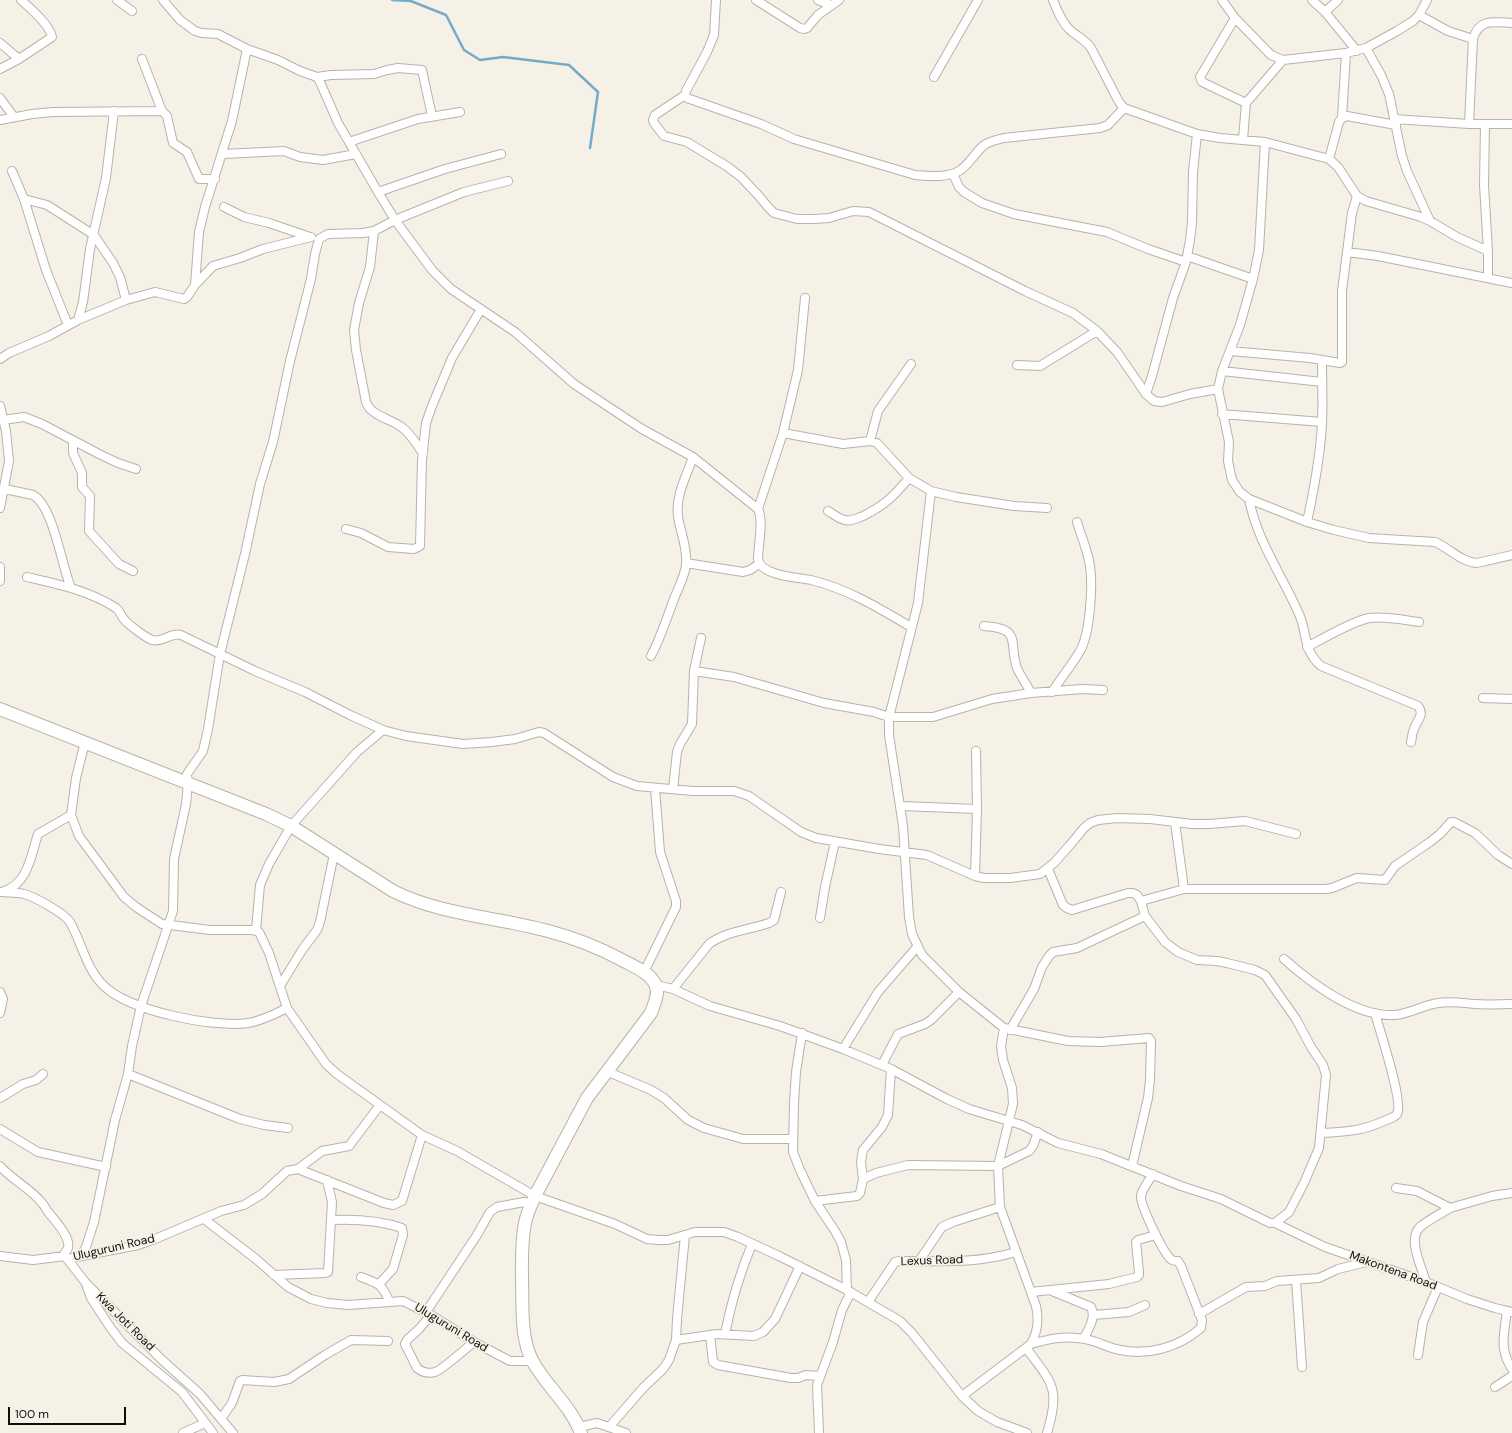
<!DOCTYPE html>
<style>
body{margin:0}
#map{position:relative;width:1512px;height:1433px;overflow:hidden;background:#f6f1e7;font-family:"DM Sans",sans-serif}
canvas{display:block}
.scale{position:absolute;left:8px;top:1407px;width:118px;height:18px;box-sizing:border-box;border:2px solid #0f0d0a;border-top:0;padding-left:5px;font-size:12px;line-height:14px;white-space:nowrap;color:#0f0d0a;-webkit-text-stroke:3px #f6f1e7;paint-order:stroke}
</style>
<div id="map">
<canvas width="1512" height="1433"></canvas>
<div class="scale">100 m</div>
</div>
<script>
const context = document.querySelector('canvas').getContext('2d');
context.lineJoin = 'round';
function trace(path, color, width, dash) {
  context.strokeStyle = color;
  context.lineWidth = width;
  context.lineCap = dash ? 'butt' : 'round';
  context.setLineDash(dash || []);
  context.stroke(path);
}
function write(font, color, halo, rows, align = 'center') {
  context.font = font + ' "DM Sans",sans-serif';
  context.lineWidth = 3.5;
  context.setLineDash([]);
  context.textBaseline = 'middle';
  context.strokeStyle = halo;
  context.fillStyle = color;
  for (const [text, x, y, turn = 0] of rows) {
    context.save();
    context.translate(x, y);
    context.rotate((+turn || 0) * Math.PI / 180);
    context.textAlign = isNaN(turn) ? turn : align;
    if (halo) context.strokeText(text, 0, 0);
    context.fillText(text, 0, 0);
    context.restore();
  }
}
trace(new Path2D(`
 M392,0L411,1L446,15L464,50L480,60L503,57L569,65L598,92L590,148`), '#76aac9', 2.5);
const street = new Path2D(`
 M117,0L132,11
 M163,0L180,20L195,31L202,33L218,34L247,49L278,60L300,71L317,77L320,82L338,123L378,192L395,220L432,270L451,289L515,332L574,384L642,429L693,457L758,509C764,521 758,546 758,559C761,576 796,577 811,580C848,589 879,608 911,627
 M716,0L714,35L707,52L686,91L685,95L687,98L761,124L794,139L915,175C928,176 947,178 959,171C969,165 974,154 983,146C989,141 997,140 1004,138L1100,128L1108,125L1124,108
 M756,0L800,28L804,29L807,28L818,15L839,0
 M818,0L831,5
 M1053,0C1057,10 1061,21 1069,29C1076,36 1085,39 1091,48L1119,102L1124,108L1197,134L1220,138L1265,142L1329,159L1338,167L1357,196L1366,201L1421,217L1430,221L1457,237L1488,251
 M1222,0L1235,18L1271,55L1283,60L1346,53L1366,48L1397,31L1413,21L1419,15L1427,0
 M1312,0L1325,12L1357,51
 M1325,12L1338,0
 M1419,15L1448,31L1473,39
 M1235,18L1200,77L1202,82L1246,103
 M0,43L19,59
 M1366,48L1381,75L1389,94L1402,156L1407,171L1430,221
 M142,59L162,111
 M0,69L19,59L52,37C50,25 30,8 21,0
 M317,77L331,75L374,74L387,70L398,68L422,70L432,116
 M934,77L978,0
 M685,95L655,115L653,120L654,123L664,136L687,142L728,167L741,177L758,195L768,207L774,213L797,219H814L829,218L853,211L869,212L1025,291L1073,313L1097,331L1117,352L1146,394L1154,401L1162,402L1190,394L1218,389
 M0,98L14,117
 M1342,118L1346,53
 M1394,119L1469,124H1512
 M0,120L32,114L53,112L162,111L167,116L173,143L187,152L199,179H215
 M1469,124L1473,39C1479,18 1494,22 1512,23
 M1485,124L1484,185L1488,251V278
 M1243,139L1246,103L1283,60
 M349,142L418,119L460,112
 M1265,142L1259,250L1253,279L1240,325L1222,371L1218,389L1229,442L1228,461L1232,480L1240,492L1249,499L1307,522L1334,530L1369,538L1435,542C1449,548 1461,562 1477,563L1512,555
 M223,154L284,151L300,157L323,160L356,154
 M1329,159L1339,122L1342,118L1347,116L1396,125
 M12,171L24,199L46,270L68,325
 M953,174L959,187L964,192L982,203L1014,214L1107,232L1148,249L1186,262
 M378,192L445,169L501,154
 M24,199L47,205L94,235L113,263L120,277L126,300
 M224,207L244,217L269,223L310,237
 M374,231L370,267L359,303L354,330L356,350L366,402C370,415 390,419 400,426C410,432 416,444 423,453
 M1347,252L1378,256L1512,283
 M1187,256L1253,279
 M195,285L199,232L205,207L232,121L247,49
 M78,320L83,302L90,249L106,178L114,111
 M1230,351L1310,358L1340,363L1342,362V291L1352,213L1357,196
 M0,359L9,353L49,336L78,320L126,300L155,292L184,299L187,297L195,285L213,266L240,258L263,249L311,237
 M1017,365L1040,366L1097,331
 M1222,371L1322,382
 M1146,394L1152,376L1173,298L1186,262L1190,240L1192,222L1193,172L1197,134
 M0,406L6,431L9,461L0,508
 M1222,414L1322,422
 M3,420L24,417L42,424L99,454L118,463L136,469
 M783,433L843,444L870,441L877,443L909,478L931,491L956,497L1014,506L1047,508
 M73,441V453L82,473V487L90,496L89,531L119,564L133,571
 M870,441L878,411L911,364
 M5,489L33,495C53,505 62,567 71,588
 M931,491L918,603L889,717V735L903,826L909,917L912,934L922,955L959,992L1004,1028L1068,1041L1100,1042L1149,1038L1151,1041L1150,1080L1148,1098L1132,1166
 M1249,499C1257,541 1282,575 1299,614C1308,634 1302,649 1321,666L1418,706C1425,715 1417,720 1414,729C1412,733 1412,738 1411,742
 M758,509L783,433L798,370L805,298
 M828,511C833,514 839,519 845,520C851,522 857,518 863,516C885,505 893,497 909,478
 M1307,522C1314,490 1320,457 1322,424C1323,403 1322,381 1322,360
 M346,529L361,533L388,547L414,549L420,546L422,460L426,423L432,406L452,358L481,309
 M686,563L743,572L750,570L759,564
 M0,567V581
 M27,577C57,584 90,591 116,608C120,611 120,614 123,618C127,624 145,637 152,640C163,643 171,632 181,635L255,671L305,692L350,715L383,730L406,736L463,744L492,742L515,739L539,732L544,733L613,777L637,786L693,791H734L749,796L801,832L816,838L879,849L927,855L975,876L984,878H1010L1040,874L1054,863L1070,845L1084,828L1090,823L1098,820L1117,818L1150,819L1192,824H1209L1245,821L1296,834
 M984,626C1023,629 1008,641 1017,668C1021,677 1027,685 1031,693
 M1307,647C1322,639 1353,621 1369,618C1385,616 1403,620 1419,622
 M651,656C661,637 666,620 674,599C678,588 685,577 686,564C688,549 680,531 678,516C675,496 687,475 693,457
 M694,671L734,677L824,703L874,712L889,717H933L992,699L1031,693L1082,689L1103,690
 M1052,692C1061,678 1072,665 1080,651C1090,634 1093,586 1090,566C1088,551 1081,536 1077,522
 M1483,698L1512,699
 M85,742L76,778L71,815L79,836L124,897L136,907L162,924L210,930H252L259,932L269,953L287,1008L326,1064L337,1074L422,1135L457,1151L535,1196L615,1224L647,1239L657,1240H668L695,1232H724L738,1237L779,1256L847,1290L900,1321L912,1333L962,1396L978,1411L997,1422L1027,1433
 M673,789L677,752L680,744L692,724L694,671L701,638
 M901,806L977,809
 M1175,822L1184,889
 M975,876L977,809L976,751
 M4,891C28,884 31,855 38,834L71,815
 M0,892C8,893 16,892 24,894C35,897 64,913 70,922C82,943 86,969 104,986C130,1011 213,1028 248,1023C262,1021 275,1014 287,1008
 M1141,901L1184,889H1326L1332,888L1357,878L1385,880L1395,866L1430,842L1440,834L1451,822H1454L1475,833L1498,855L1512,864
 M820,918L825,887L835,842
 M256,930L260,885L269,864L291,826L357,752L383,730
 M1284,959C1311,983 1356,1017 1394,1015C1410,1014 1423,1005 1438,1003C1450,1001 1463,1003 1475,1004C1487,1005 1500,1004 1512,1004
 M644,972L676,907V901L660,852L655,788
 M656,985L673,989L710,1006L780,1026L843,1049L891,1069L947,1099L969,1109L1022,1125L1058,1143L1101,1154L1181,1186L1221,1199L1270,1223H1275L1289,1212L1304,1183L1319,1148L1326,1075L1323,1065L1311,1047L1296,1019L1265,975L1255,970L1227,963L1217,961L1197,960L1178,952L1165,942L1145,916L1141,901L1137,895L1133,893H1128L1072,910L1067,908L1063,905L1048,869
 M280,986L302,950L317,930L320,922L334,854
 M673,989L709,944C727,931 749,930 769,923L774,920L781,892
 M0,992L3,999L0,1013
 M1010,1030L1034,989L1042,967L1049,956L1053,952L1077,948L1145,916
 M802,1033L796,1072L794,1103L793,1152L800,1170L815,1201L835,1231L841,1242L846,1260L847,1290
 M843,1049L878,992L917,947
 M882,1065L898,1034L925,1024L931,1020L959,992
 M606,1071L651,1090L664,1098L688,1120L704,1128L743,1139H793
 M128,1074L240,1119L264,1125L288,1128
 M0,1098L23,1084L36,1080L43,1074
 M0,1129L38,1152L106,1167
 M1321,1133C1345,1132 1362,1131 1384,1121C1388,1119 1394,1118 1397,1114C1404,1102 1379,1029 1375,1013
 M0,1166C12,1180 30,1188 42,1203C45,1206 46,1210 49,1213C55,1221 71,1237 68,1248C67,1251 64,1253 63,1256
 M298,1169L384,1203L393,1205L402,1201L422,1135
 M863,1179L861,1162L863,1150L882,1127L888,1115L891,1069
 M1396,1188L1417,1191L1450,1208L1492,1196L1512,1193
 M815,1201L857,1196L860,1193L863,1179L876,1173L908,1165L998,1166L1029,1151L1033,1146L1038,1132
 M204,1219L256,1259L288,1287L311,1299L327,1303L348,1305L403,1301L431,1315L474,1342L510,1361H533
 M331,1220C355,1219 379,1220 402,1228L403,1235L393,1269L379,1284
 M1275,1223L1325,1247L1426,1282L1467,1299L1495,1308L1512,1312
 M0,1256L33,1260L65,1256L85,1282L161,1359L200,1394L233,1433
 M81,1256L86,1247L94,1222L115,1120L128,1074L132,1046L141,1006L173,911L174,859L186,804L188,783L187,774L203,751L208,729L220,654L245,554L260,484L273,442L290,361L311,279L315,254L319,239L328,234L363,233L374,231L395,220L464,192L508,181
 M67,1259L138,1245L155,1239L221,1211L244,1205L262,1194L287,1171L298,1169L322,1151L349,1146L380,1105
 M919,1261L942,1227L953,1222L1000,1207
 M274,1275L325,1273L328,1272L332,1202L327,1180
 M361,1277C378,1283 382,1284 389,1301
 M1296,1280L1302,1367
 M1426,1282C1422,1268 1407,1239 1420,1227C1428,1220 1440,1214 1450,1208
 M86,1284L91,1298L110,1327L122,1343L182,1392L213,1433
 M1052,1291L1091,1307C1096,1318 1089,1328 1084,1338
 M1031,1292L1109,1284L1137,1277L1139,1275V1272L1136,1242L1138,1240L1156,1235
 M868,1302L895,1262L899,1261C941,1261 975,1264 1016,1252
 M1507,1311C1504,1335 1499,1349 1512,1369
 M426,1312L477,1235L490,1212L497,1207L524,1202L531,1205
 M1199,1314L1246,1287L1265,1286L1277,1281L1319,1278L1338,1269L1367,1262
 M431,1315L419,1329L407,1340L405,1344L417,1368C422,1372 428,1374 435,1372C442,1370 466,1348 474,1342
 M1094,1315L1129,1312L1145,1305
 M725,1334C731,1303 740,1273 752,1244
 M710,1335L713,1362L718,1365L791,1378H798L806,1375L820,1376
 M676,1340L717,1334L754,1336L763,1332L775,1319L800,1266
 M1031,1344C1049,1339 1066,1335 1085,1339C1097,1341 1108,1348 1120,1350C1149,1356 1179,1347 1201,1328L1202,1320L1181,1266L1178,1261C1177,1261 1173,1261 1172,1260C1164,1255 1140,1205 1141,1196C1142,1189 1149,1181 1153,1174
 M1026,1348C1052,1383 1061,1388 1047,1433
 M1418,1355L1423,1322L1438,1287
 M1495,1387L1512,1376
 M962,1396L1031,1344C1038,1331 1039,1320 1036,1306L1000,1207L998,1166L1013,1104L1012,1088L1003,1060L1001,1046L1004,1028
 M221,1419L232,1403L240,1381L242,1380L274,1382L289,1379L325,1355L351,1340L388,1341
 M610,1426L644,1387L663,1369L669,1360L676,1340L677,1319L685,1235
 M579,1427L597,1423L626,1433
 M819,1432L817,1385L833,1342L842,1310L851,1292
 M183,1433L205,1423`);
const secondary = new Path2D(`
 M0,709L266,814L291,826L393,891C441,915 497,917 548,931C575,938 600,948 624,961C635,967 650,973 655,984C660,993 654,1004 651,1013L587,1098L537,1192C532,1202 527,1212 525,1223C521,1243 522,1262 522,1281C523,1308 520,1338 533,1362C547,1387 571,1406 581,1433`);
trace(street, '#b7b3a9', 10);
trace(secondary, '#b7b3a9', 14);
trace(street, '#fff', 8);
trace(secondary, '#fff', 12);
write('12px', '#0f0d0a', '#f6f1e7', [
 ["Uluguruni Road",114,1248,-13],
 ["Lexus Road",932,1261,-2],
 ["Makontena Road",1393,1271,20],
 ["Kwa Joti Road",125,1322,45],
 ["Uluguruni Road",451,1328,31]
]);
</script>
